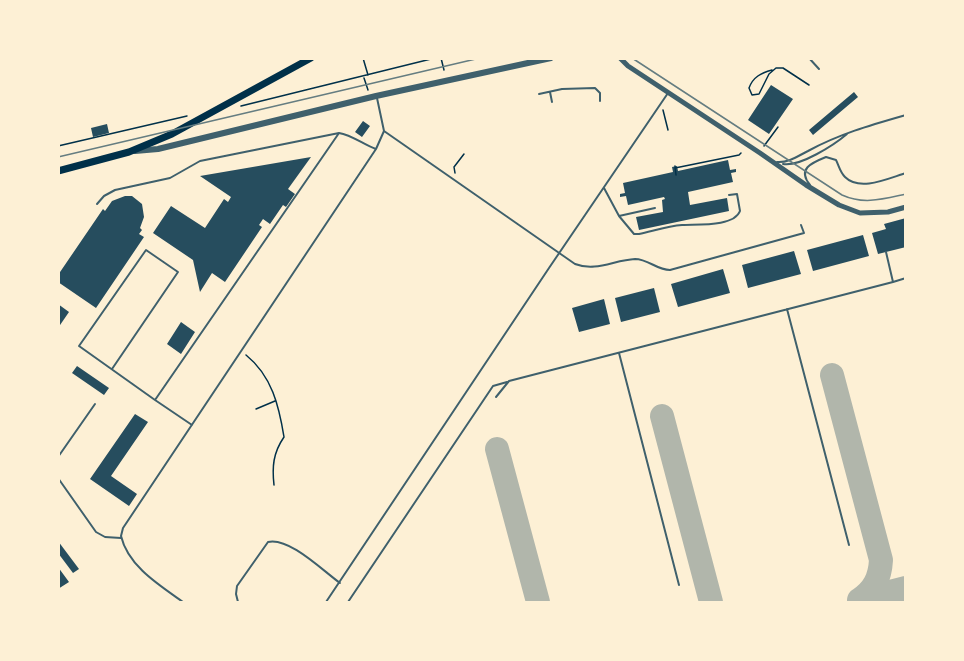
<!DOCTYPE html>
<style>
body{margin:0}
#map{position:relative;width:964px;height:661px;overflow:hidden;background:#fdf0d5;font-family:Commissioner,sans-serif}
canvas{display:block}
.frame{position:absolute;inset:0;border:60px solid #fdf0d5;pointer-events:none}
</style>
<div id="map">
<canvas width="964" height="661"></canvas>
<div class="frame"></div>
</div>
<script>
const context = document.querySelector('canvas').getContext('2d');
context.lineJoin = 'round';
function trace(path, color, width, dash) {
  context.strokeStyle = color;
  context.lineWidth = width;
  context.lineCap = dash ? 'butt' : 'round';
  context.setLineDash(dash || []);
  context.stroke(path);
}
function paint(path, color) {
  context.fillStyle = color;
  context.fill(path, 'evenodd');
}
trace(new Path2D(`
 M832,375L881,560C880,578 874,590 859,600
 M662,416L711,602
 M497,449L538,602
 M859,600L906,588`), '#b1b6ab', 24);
paint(new Path2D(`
 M771,85L793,99L769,134L748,120Z
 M854,92L858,97L813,135L809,130Z
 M363,121L370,126L362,137L355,132Z
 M107,124L109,133L93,137L91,128Z
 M311,157L288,189L295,194L286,207L283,205L270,224L263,219L259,225L262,227L225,282L212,273L200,292L193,260L153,233L171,206L205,228L224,199L228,202L231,197L200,176Z
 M728,160L730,170L736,169V172L731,173L733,182L688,192L690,205L727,198L729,211L639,230L636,217L663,212L662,200L665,199L664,197L628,205L626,196L620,197V194L625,193L623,183L673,172L672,167L677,166L678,171Z
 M125,196H132L142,204L144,217L140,228L142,230L139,234L144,237L96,308L58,282V275L103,209L105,211L112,201Z
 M906,218V247L878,254L872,233L886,229L884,224Z
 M863,235L869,256L813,271L807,250Z
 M794,251L801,274L748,288L742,265Z
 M723,269L730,293L678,307L671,284Z
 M654,288L660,312L621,322L615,298Z
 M604,299L610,324L579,332L572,308Z
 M58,304L69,312L58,328Z
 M181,322L195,332L181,354L167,344Z
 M77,366L109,388L104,395L72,373Z
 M135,414L148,422L111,476L137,494L129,506L90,479Z
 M58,541L79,569L73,573L58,553Z
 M58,567L69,582L58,589Z`), '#264d5e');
trace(new Path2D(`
 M363,58L368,75
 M441,58L444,70
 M772,70C761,73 753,77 749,88L752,95L759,94L769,74L776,68H783L809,85
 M364,78L368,90
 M241,106L435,58
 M663,110L668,130
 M58,146L187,116
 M764,146L778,127
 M675,166L676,175
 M675,168L739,155L741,153
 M455,173L454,167L464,154
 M246,355C272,376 279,406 284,437C273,453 272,467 274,485
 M256,409L275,401`), '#003049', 1.5);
trace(new Path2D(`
 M809,58L819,69
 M550,92L552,102
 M539,94L562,89L595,88L600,93V101
 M384,131L575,264C596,272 614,260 635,259C648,259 657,270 670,270L804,233L801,225
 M777,162C788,163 798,156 808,151C839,134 871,125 906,115
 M783,164C800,167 834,145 847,134
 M810,185C797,169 811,163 826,157L836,160C839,166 840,172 845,177C860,192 889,178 906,173
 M604,188L619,216L655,208
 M97,204L104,196L115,190L170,178L200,161L339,133
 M619,216L634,234H639C653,231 668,226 682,225C697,224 734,227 740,211L737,194L729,195
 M886,252L893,282L906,278
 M787,309L849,545
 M619,353L679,585
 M112,369L178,272L146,250L79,346L155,400
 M496,397L509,381L893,282
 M192,425L155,400L339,133C352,135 364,145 376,149
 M58,457L95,404
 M58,478L96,532L105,537L121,538
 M183,602C159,585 128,566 121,536L123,528L376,149L384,131L377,98
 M238,602L236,594L237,586L268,542C289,537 322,570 340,583
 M326,602L549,268L668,93
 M348,602L493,386L507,382`), '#3f606c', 2);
trace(new Path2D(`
 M620,58L628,66L760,153L806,185L839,205L860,213L888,212L906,207`), '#3f606c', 5);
trace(new Path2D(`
 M135,151L158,149L376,96L551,58`), '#3f606c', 6);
trace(new Path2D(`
 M58,171L129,152L172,134L311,58`), '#003049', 7);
trace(new Path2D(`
 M632,58L842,195C864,205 883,199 906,194
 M58,157L480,58`), '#657d81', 1.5);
</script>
